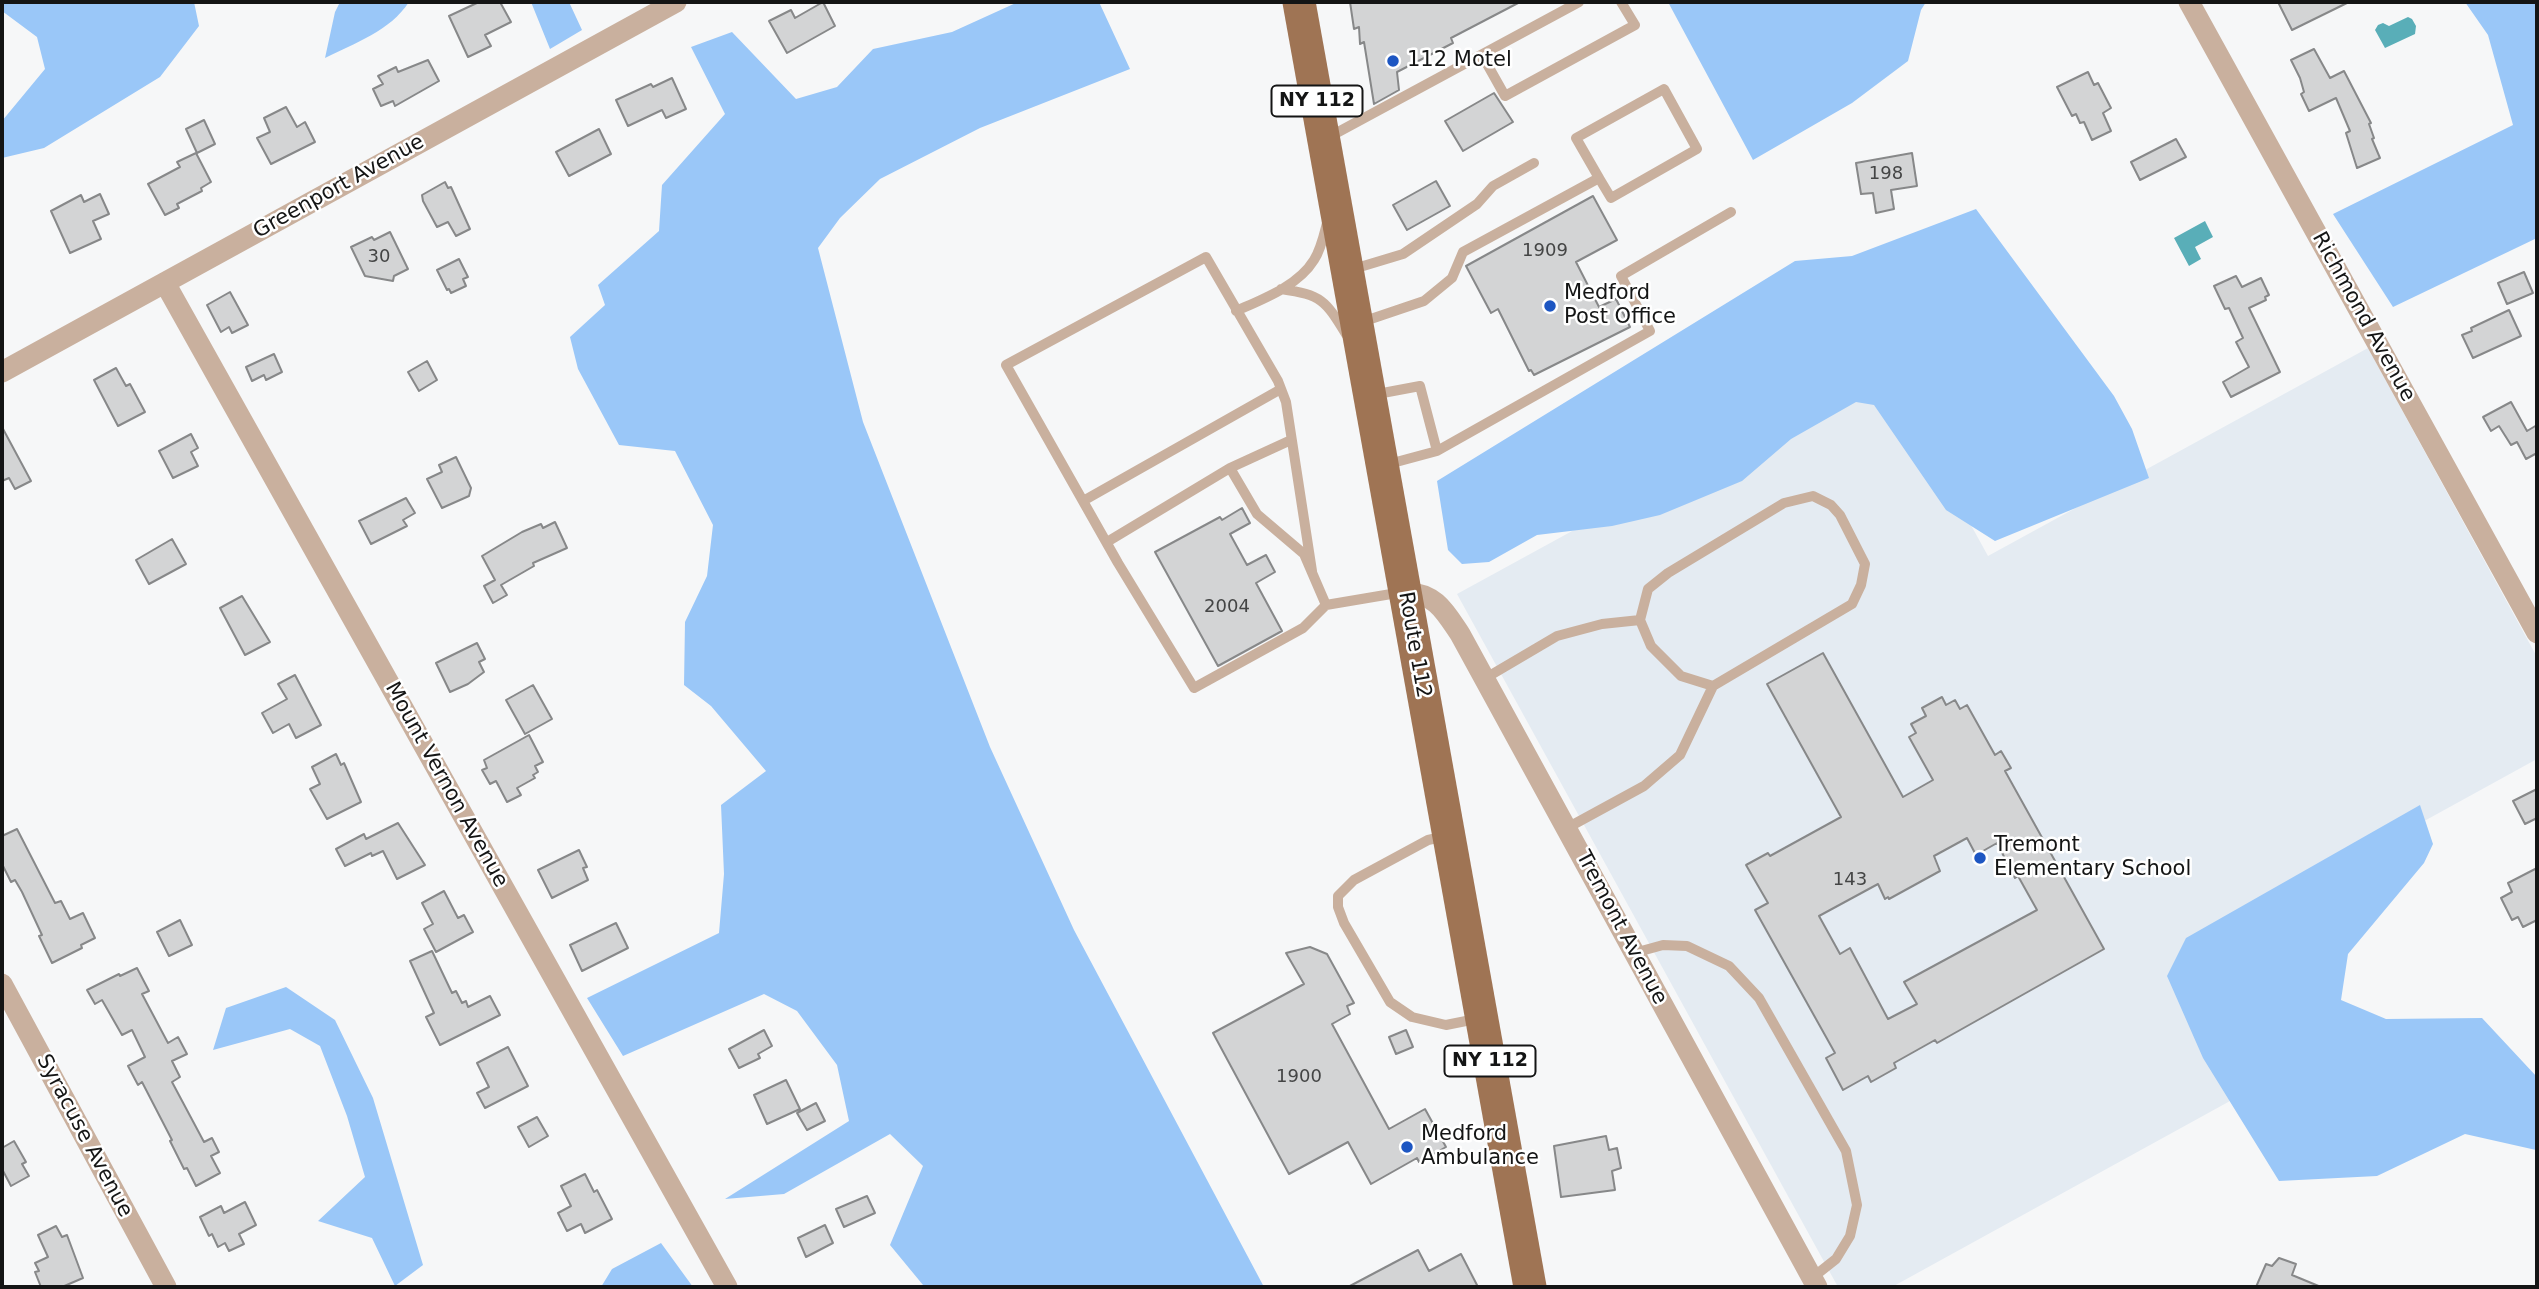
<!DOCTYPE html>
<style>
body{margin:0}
#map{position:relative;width:2539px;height:1289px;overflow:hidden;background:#f6f7f8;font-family:"DejaVu Sans",sans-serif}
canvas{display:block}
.frame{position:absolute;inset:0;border:4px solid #141515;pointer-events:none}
</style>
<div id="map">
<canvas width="2539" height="1289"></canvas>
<div class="frame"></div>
</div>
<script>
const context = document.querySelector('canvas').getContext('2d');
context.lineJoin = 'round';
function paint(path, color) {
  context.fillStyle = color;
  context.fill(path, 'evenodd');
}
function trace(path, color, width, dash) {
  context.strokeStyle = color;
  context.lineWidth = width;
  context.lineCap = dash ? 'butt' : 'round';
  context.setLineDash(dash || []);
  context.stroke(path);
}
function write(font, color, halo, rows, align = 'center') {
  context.font = font + ' "DejaVu Sans",sans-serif';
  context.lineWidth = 5;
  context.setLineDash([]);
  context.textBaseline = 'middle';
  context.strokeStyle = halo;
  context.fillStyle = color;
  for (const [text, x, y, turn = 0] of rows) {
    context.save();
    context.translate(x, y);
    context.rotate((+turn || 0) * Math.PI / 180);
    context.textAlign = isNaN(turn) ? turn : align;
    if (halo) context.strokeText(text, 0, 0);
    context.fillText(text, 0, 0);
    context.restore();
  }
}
paint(new Path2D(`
 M2368,348L2537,657V759L2177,957L2250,1090L1892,1287H1838L1457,594L1881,362L1988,556Z`), '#e4ebf2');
paint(new Path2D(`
 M2,2H194L199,26L160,77L44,148L2,158V121L45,69L37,37L2,11Z
 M340,2H409C390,31 355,43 325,58L335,12Z
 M531,2H569L582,30L550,49Z
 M1018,2H1099L1130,69L980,128L880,179L840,218L818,248L863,422L990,747L1074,930L1264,1287H945L923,1285L890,1245L923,1166L890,1134L784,1194L725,1199L849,1121L837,1065L797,1011L764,994L623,1056L587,998L719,933L724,874L721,805L766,771L711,706L684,685L685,622L707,576L713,525L675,451L619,445L578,369L570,337L605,305L598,285L659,231L662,185L725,114L691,47L732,32L796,99L837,87L873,49L952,32Z
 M1668,2H1926L1921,10L1908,61L1852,103L1753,160Z
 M2465,2L2537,3V238L2393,307L2333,214L2513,125L2488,35Z
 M1976,209L2114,396L2132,429L2149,478L1995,541L1946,510L1874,405L1856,402L1791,439L1742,481L1660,515L1612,526L1537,535L1489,562L1462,564L1448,550L1437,481L1795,261L1852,256Z
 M2420,805L2433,844L2424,863L2348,954L2341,1000L2386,1019L2482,1018L2537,1077V1153L2536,1150L2465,1134L2377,1176L2279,1181L2203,1058L2167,976L2186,938Z
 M286,987L335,1020L373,1098L423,1265L395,1286L372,1238L318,1221L365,1177L347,1116L320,1046L290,1029L213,1050L226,1008Z
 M661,1243L693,1287H601L612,1269Z`), '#9ac7f8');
paint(new Path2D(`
 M2408,17L2412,19L2416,26L2415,34L2385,48L2375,30L2378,25L2383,23L2389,26Z
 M2205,221L2213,237L2195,247L2201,259L2189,266L2174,238Z`), '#59aeb8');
const building = new Path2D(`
 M479,2H500L511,22L485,35L491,46L468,57L449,16Z
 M823,2L835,26L787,53L769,21L791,10L795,18Z
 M1350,2H1520L1451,38L1453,43L1397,72L1399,90L1374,104L1364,42L1360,44L1359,27L1354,29Z
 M2278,2H2349L2292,30Z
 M2314,49L2330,78L2344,71L2371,123L2369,124L2374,138L2372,139L2380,158L2357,168L2346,133L2350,131L2336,98L2309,111L2301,94L2304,92L2300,78L2291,60Z
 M428,60L439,81L395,106L393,101L381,106L373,89L383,84L378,76L396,67L398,72Z
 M2088,72L2094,85L2098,83L2111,108L2103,113L2111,131L2092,140L2084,122L2080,123L2076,114L2072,116L2057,87Z
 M672,78L686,109L666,118L662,110L628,126L616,100L651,84L653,87Z
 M1494,93L1513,122L1463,151L1445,121Z
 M286,107L297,127L305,122L315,142L271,164L257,138L270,132L264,118Z
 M204,120L215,144L197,153L186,129Z
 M599,129L611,154L569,176L556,152Z
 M2176,139L2186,157L2140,180L2131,162Z
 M196,153L211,182L201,188L202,191L177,204L179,208L165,215L148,184L180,167L177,162Z
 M1912,153L1917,186L1891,190L1894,209L1876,213L1873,193L1861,194L1856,163Z
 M1436,181L1450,206L1407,230L1393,205Z
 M445,182L448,188L451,187L470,229L456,236L448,222L437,227L423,201L422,195Z
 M100,194L109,214L93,221L101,239L70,253L51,211L81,195L84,202Z
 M1593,196L1617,240L1576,262L1599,307L1616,299L1630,327L1534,375L1531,370L1529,371L1498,309L1491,313L1466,266Z
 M390,232L408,269L394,276L393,281L365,276L351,247L372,237L374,240Z
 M459,259L468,277L463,279L466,286L451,293L449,289L447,290L437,270Z
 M2524,272L2533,293L2507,304L2498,283Z
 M2236,276L2242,287L2261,278L2269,295L2265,297L2266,300L2249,308L2280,372L2231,397L2223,382L2249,367L2236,342L2243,338L2229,308L2225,309L2214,286Z
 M230,292L248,325L232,333L229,327L221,332L207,305Z
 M2509,310L2521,336L2473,358L2462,335L2472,331L2471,328Z
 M274,354L282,372L266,380L264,375L252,381L246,367Z
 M427,361L437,380L419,391L408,372Z
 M116,368L126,386L130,384L145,412L118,426L94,380Z
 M2511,402L2527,431L2537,425V453L2526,459L2517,442L2511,445L2499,426L2491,431L2483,417Z
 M2,427L31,481L15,489L9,478L2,481Z
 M191,434L198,448L191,452L198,466L173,478L159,451Z
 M456,457L471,488L469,496L442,508L427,479L442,472L439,465Z
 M406,498L415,513L403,520L407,526L371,544L359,521Z
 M1242,508L1250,523L1230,534L1247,565L1266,555L1275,572L1256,583L1282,631L1218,666L1155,552L1220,517L1222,520Z
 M555,522L567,548L533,563L534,566L501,585L507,595L493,603L484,586L495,580L482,556L522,532L541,524L543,528Z
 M172,539L186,564L149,584L136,560Z
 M242,596L270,642L245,655L220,608Z
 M477,643L485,659L479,662L484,672L468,684L450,692L436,663Z
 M1823,653L1903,797L1933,780L1909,737L1916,733L1911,724L1926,716L1922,708L1942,697L1946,705L1955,700L1960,709L1967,705L1995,755L2001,751L2011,768L2005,771L2104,949L1937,1043L1935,1040L1894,1063L1896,1068L1871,1082L1868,1076L1843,1090L1826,1058L1835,1053L1755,910L1768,903L1746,865L1768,853L1770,856L1841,817L1767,684ZM1967,838L1976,855L1997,843L2015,878L2018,876L2037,910L1904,982L1917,1004L1888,1019L1850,948L1840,954L1819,916L1878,884L1885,899L1888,897L1889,899L1940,871L1934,856Z
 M295,675L321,725L296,738L289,724L273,733L262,713L287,699L278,684Z
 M533,685L552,719L525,734L506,700Z
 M529,735L543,762L535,766L538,772L533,775L535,778L517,788L521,795L507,802L496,781L490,784L482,770L487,768L484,760Z
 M336,754L341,765L344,763L361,802L327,819L310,789L320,784L312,767Z
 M2537,789V818L2525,824L2513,801Z
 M398,823L425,865L397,879L383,851L372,856L371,853L345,866L336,849L364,834L366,839Z
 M17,829L55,903L61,901L70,919L83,913L95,938L81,945L82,948L52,963L39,936L42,935L22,892L15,880L11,882L2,864V836Z
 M579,850L587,867L583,868L588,880L552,898L538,870Z
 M2537,868V920L2523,927L2518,917L2512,920L2501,898L2512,892L2508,883Z
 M444,891L458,918L464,915L473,932L436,952L424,929L433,924L422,903Z
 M180,920L192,945L169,956L157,932Z
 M616,923L628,948L582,971L570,945Z
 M1310,947L1327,954L1354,1003L1347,1006L1350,1014L1332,1024L1389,1129L1425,1109L1446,1147L1419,1162L1417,1158L1371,1184L1348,1142L1289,1174L1213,1033L1304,984L1286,953Z
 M432,951L452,993L456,991L462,1003L466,1001L468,1007L490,996L500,1015L440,1045L426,1017L434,1013L410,961Z
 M137,968L149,991L142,994L168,1043L178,1037L187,1054L172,1061L180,1077L172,1082L204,1142L212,1138L219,1152L211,1156L220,1173L196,1186L187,1168L184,1169L170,1141L172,1140L142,1082L138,1085L128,1066L145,1057L132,1030L122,1035L102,1000L95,1004L87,990L119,974L120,976Z
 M764,1030L772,1046L758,1054L760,1058L739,1068L729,1049Z
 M1406,1030L1413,1047L1396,1054L1389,1037Z
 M508,1047L528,1086L485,1108L477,1093L489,1087L477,1063Z
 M786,1080L800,1109L767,1124L754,1095Z
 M816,1103L825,1121L807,1130L797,1113Z
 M537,1117L548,1136L529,1147L518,1127Z
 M1606,1136L1609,1150L1617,1148L1621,1168L1612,1171L1615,1190L1561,1197L1554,1146Z
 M14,1141L26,1162L22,1164L29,1176L11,1186L2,1169V1148Z
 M585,1174L594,1192L597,1190L612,1219L585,1233L581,1224L567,1231L558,1213L571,1206L561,1186Z
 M867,1196L875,1213L844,1227L836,1209Z
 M245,1202L256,1225L239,1234L244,1244L229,1251L225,1243L218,1247L212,1234L209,1236L200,1217L221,1206L224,1213Z
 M825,1225L833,1243L806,1257L798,1238Z
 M56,1226L62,1237L67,1235L83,1278L62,1287H41L35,1272L39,1271L35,1263L48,1257L38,1235Z
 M1418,1250L1429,1271L1461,1254L1478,1287H1348Z
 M2279,1258L2296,1264L2292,1275L2321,1287H2256L2266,1264L2272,1266Z`);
paint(building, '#d3d4d5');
trace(building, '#878889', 2);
trace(new Path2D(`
 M1482,55L1505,96L1635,25L1621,2
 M1329,137L1579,2
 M1350,270L1403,254L1477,204L1493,186L1534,163
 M1281,289C1322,295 1325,300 1346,334
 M1236,311C1263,299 1298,286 1314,260C1321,249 1324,235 1327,223
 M1359,323L1424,301L1452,278L1463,252L1599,178L1576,138L1664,89L1697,149L1611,198L1599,178
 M1372,395L1420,386L1437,451
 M1385,465L1437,451L1650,331L1621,276L1731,212
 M1230,468L1257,514L1304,554L1326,605
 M1083,501L1281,389
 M1107,542L1230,468L1291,440
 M1312,571L1286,402L1278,381L1206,257L1006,365L1118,563L1194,688L1303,628L1326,605L1403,592
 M1484,679L1557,636L1602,624L1640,620
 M1567,828L1644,786L1680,755L1713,686L1852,604L1861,585L1865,564L1840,515L1831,505L1813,496L1784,503L1668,573L1648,589L1640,620L1651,646L1681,676L1713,686
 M1446,836L1428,840L1354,880L1338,896V907L1344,923L1390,1002L1412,1017L1446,1025L1476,1019
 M1634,953L1663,945L1687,946L1729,966L1759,998L1846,1151L1857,1205L1850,1236L1836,1259L1812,1278`), '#c9b09e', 10);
trace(new Path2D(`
 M2189,2L2537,633
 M165,283L727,1287
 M2,372L676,2
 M1405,592C1436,594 1444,610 1460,634L1817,1287
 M2,984L166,1287`), '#c9b09e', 21);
trace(new Path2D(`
 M1299,2L1530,1287`), '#9f7454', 33);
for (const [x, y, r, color] of [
 [1393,61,7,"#1d56c2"],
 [1550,306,7,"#1d56c2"],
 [1980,858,7,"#1d56c2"],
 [1407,1147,7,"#1d56c2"]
]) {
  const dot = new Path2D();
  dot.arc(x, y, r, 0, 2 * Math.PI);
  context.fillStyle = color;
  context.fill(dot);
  trace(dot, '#fff', 2.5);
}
write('18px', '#444545', null, [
 ["198",1886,174],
 ["1909",1545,251],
 ["30",379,257],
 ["2004",1227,607],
 ["143",1850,880],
 ["1900",1299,1077]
]);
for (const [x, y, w] of [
 [1317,101,91],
 [1490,1061,91]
]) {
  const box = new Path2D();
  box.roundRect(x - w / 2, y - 15.5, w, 31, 5);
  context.fillStyle = '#fff';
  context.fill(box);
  trace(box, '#141515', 2);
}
write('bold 19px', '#141515', null, [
 ["NY 112",1317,101],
 ["NY 112",1490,1061]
]);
write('21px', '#141515', '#fff', [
 ["112 Motel",1407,61],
 ["Medford",1564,294],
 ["Post Office",1564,318],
 ["Tremont",1994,846],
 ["Elementary School",1994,870],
 ["Medford",1421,1135],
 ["Ambulance",1421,1159]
], 'left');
write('21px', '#141515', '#fff', [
 ["Greenport Avenue",339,187,-29],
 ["Richmond Avenue",2363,317,61],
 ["Route 112",1414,645,80],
 ["Mount Vernon Avenue",446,785,61],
 ["Tremont Avenue",1621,928,62],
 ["Syracuse Avenue",84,1136,62]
]);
</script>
